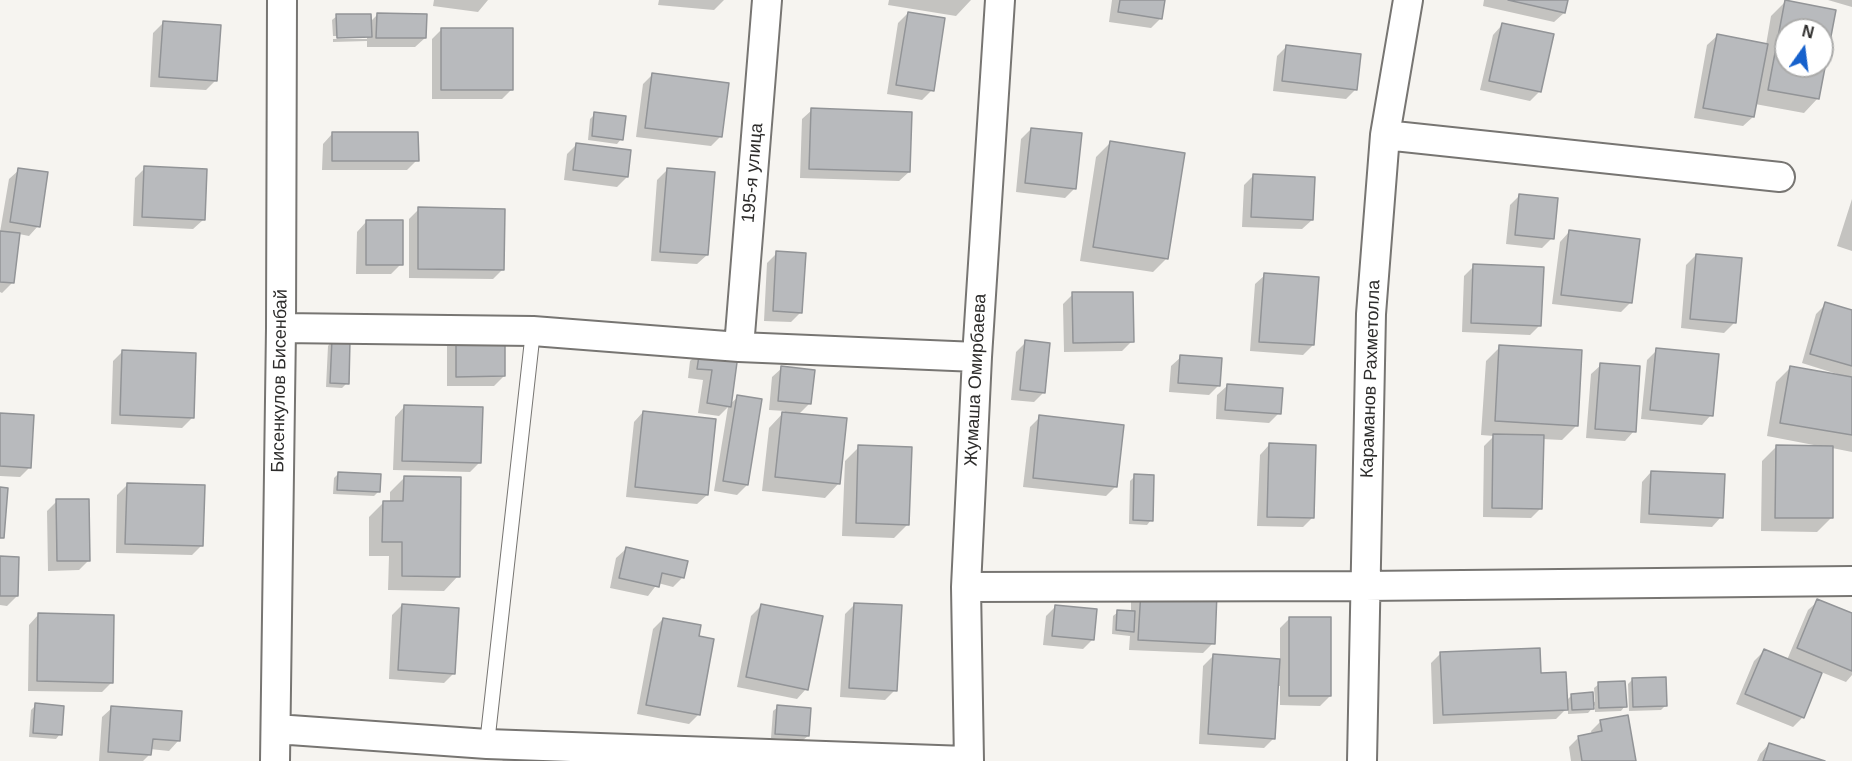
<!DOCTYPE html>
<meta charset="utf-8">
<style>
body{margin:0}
#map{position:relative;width:1852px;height:761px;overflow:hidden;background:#f6f4f0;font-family:Helvetica,sans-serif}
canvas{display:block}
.north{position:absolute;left:1774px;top:18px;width:60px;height:60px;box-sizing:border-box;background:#fff;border:2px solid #ababaa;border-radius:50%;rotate:14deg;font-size:16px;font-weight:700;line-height:24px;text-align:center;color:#2d2c2b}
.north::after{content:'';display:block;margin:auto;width:21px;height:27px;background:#1661cc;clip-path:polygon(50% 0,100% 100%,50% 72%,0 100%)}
</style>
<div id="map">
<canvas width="1852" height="761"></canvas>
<div class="north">N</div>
</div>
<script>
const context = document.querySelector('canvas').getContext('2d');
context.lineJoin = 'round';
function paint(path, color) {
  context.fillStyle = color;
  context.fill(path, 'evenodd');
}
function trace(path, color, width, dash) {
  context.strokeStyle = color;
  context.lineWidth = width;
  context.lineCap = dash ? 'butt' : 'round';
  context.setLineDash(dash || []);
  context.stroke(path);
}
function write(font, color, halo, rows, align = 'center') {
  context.font = font + ' Helvetica,sans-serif';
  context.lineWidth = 6;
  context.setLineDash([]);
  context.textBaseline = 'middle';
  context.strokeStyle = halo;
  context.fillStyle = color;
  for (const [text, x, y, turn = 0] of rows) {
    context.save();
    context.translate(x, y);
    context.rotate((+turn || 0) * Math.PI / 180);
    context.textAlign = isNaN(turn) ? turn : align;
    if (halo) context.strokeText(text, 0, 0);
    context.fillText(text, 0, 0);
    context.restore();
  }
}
paint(new Path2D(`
 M434,0H488L478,12L433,6Z
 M659,0H724L714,10L658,5Z
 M889,0H971L956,16L888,5Z
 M1112,0H1163L1161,18L1151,28L1109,22Z
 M1484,0H1567L1564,13L1554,22L1483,6Z
 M1828,0H1852V7Z
 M1785,2L1834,11L1818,98L1804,113L1755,104L1753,117L1743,126L1694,118L1707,45L1717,36L1766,45L1771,16ZM1786,30H1822V66H1786Z
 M908,13L932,90L922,100L887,94L898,23Z
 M377,15L425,38L415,47H367V41L333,42V39H367V36H333L332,20L337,16L370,22Z
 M163,23L216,80L206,90L150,87L153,33Z
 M1502,25L1540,91L1530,101L1480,90L1493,35Z
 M442,29L512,89L502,99H432V39Z
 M1287,46L1356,89L1346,99L1273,91L1277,56Z
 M652,75L720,137L711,146L636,137L643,84Z
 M812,110L909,172L899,181L800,178L802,119Z
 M595,114L621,139L617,144L588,140L590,119Z
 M1031,129L1075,188L1065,198L1016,192L1021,139Z
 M332,134L417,160L407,170H322L323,144Z
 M1110,143L1167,258L1153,272L1080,261L1096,157Z
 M577,144L627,177L617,187L564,180L567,154Z
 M145,168L203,220L193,229L133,226L135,178Z
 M19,170L38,226L29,236L19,234L12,283L2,293L0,292V232L9,179Z
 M667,170L707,255L697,264L651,261L657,180Z
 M1254,175L1312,220L1302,229L1242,227L1244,185Z
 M1520,195L1552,238L1542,248L1506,244L1510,205Z
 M1852,199V251L1837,246Z
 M419,209L503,269L493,279L409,278V219Z
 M366,222L401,264L391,274H356L357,232Z
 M1569,232L1631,302L1621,312L1552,304L1560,242Z
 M777,253L801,312L791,322L764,321L767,263Z
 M1696,255L1734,323L1724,333L1681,328L1686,265Z
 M1474,266L1540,325L1530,335L1462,332L1464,276Z
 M1265,275L1313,345L1303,355L1250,351L1255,284Z
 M1073,294L1132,341L1122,351L1064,352L1063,304Z
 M1826,304L1852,311V452L1832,448L1831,518L1817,532L1761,531L1762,461L1776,447H1819V446L1767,436L1776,382L1790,368L1836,376L1837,374L1802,363L1816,314Z
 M457,337L504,376L494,386H447V346Z
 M332,341L347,383L342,388L326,387L328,346Z
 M1026,342L1044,392L1034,402L1011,400L1016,352Z
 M1500,347L1576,426L1562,440L1542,439L1541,508L1531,518L1483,517L1484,446L1494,436L1481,435L1486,361Z
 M1657,350L1711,415L1702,425L1641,419L1647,360Z
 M123,351L192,418L182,428L111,424L113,361Z
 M700,351L736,356L729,405L738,397L747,485L737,495L714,491L728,407L719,416L698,413L703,380L688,378L690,361Z
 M1181,357L1219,385L1209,395L1169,392L1171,366Z
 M1601,365L1634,431L1625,441L1586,438L1591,374Z
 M782,368L810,403L798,415L839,483L825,498L762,491L769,428L785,411L769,410L772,377Z
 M1227,386L1279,413L1269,423L1216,419L1217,395Z
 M404,407L480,462L470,472L393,470L395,417Z
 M643,412L707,495L697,504L626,497L634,422Z
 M0,415L30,467L20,477L0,476Z
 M1040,417L1116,486L1106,496L1023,487L1030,427Z
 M1269,445L1312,518L1303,527L1257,526L1260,455Z
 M859,447L908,524L894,538L842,536L845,461Z
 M1651,472L1721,517L1712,527L1640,523L1642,482Z
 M339,473L379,491L374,496L333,494L334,478Z
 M1135,476L1151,520L1147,525L1129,524L1130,481Z
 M404,478L458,576L444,591L388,590L389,556H369V517L383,503H390V492Z
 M127,485L202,545L192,555L116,553L117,495Z
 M57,501L89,560L79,570L48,571L47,511Z
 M626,549L683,577L673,587L658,583L648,596L610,588L616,558Z
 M0,558L17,596L7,606L0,605Z
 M1141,592L1213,643L1203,653L1129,650L1130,636L1112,634L1113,616L1118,612H1131V601Z
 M1818,601L1852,615V675L1846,682L1821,672L1802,718L1793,727L1736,704L1754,661L1764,651L1787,660L1808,610Z
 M855,604L895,690L885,700L840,697L845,614Z
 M402,605L454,673L444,683L389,679L392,615Z
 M761,606L806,689L797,699L737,687L751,616Z
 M1055,607L1093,639L1083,649L1043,645L1046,616Z
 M38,615L112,682L102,692L28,691L29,625Z
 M1290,618L1330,696L1320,706L1280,705V686H1277L1274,738L1264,748L1199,744L1203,666L1213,656L1280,660V628Z
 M663,619L697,637L699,714L689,724L637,714L653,629Z
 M1441,653L1540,675L1566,701L1572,695L1595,702L1594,688L1599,684L1625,706L1621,711L1595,712V705L1588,713L1568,714V707L1556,719L1433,724L1431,663Z
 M1632,680L1665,706L1661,710L1629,711L1628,684Z
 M36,705L60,734L56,739L29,737L31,710Z
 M778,707L808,736L803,740L771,738L773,711Z
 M112,708L178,741L169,751L150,749V754L143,761H99L102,717Z
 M1601,721L1635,761H1571L1569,747L1579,737L1592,735L1591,731Z
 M1769,744L1821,761H1757L1760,754Z
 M504,759H531V761H502Z`), '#0003');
const building = new Path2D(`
 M1120,0H1165L1162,19L1118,12Z
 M1508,0H1568L1565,13Z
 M1785,0L1836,10L1819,99L1768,90ZM1786,30H1822V66H1786Z
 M908,12L945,18L934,91L896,85Z
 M377,13L427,14L426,38H376Z
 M336,14H371L372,37L337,38Z
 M163,21L221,25L217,81L159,77Z
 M1502,23L1554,34L1541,92L1489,81Z
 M441,28H513V90H441Z
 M1717,34L1768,44L1754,117L1703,108Z
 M1286,45L1361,54L1357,90L1282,81Z
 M652,73L729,83L722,137L645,128Z
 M811,108L912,112L910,172L809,169Z
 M594,112L626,116L623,140L592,136Z
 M1031,128L1082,133L1076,189L1025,183Z
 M332,132H418L419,161H332Z
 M1110,141L1185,153L1168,259L1093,247Z
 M576,143L631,150L628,177L573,170Z
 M144,166L207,169L205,220L142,217Z
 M18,168L48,172L40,227L10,222Z
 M667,168L715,172L708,255L660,252Z
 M1253,174L1315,177L1313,220L1251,217Z
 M1519,194L1558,198L1554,239L1515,235Z
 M418,207L505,209L504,270L418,269Z
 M366,220H403V265H366Z
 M1569,230L1640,239L1632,303L1561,295Z
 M0,231L20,233L14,283L0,282Z
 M776,251L806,253L802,313L773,311Z
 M1696,254L1742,258L1736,323L1690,319Z
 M1473,264L1544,267L1541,326L1471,323Z
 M1264,273L1319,277L1314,345L1259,342Z
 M1072,292H1133L1134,342L1073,343Z
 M1825,302L1852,310V366L1810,354Z
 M456,335H505V376L456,377Z
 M332,339L350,340L349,384L330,383Z
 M1025,340L1050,343L1045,393L1020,390Z
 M1499,345L1582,350L1578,426L1495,421Z
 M1656,348L1719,354L1713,416L1650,410Z
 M700,349L738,355L731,407L707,403L712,370L697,369Z
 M122,350L196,353L194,418L120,415Z
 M1180,355L1222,358L1220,386L1178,383Z
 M1600,363L1640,366L1636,432L1595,429Z
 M781,366L815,370L811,404L778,401Z
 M1790,366L1852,377V435L1780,423Z
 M1227,384L1283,388L1281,414L1225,410Z
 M737,395L762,399L748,485L723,481Z
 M404,405L483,407L481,463L402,461Z
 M643,411L716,419L708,495L635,487Z
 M782,412L847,418L840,484L775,477Z
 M0,413L34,415L31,468L0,466Z
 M1039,415L1124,425L1117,487L1033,478Z
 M1493,434L1544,435L1542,509L1492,508Z
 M1269,443L1316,445L1314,518L1267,517Z
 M858,445L912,447L909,525L856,523Z
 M1776,445L1833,446V518H1775Z
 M1651,471L1725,474L1723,518L1649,514Z
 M338,472L381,474L380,492L337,490Z
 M1134,474L1154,475L1153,521L1133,520Z
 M404,476L461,477L460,577L402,576V542H382L383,501H403Z
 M127,483L205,485L203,546L125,544Z
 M0,487L8,488L4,538H0Z
 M56,499H89L90,561H57Z
 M626,547L688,561L684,578L662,573L659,587L619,578Z
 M0,556L19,557L18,596H0Z
 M1141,590L1217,593L1215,644L1138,640Z
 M1817,599L1852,613V671L1797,648Z
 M854,603L902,605L897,691L849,688Z
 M402,604L459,608L455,674L398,670Z
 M761,604L823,616L808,690L746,677Z
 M1055,605L1097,609L1094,640L1052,636Z
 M1117,610L1135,611L1134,632L1116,630Z
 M38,613L114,615L113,683L37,681Z
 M1289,617H1331V696H1289Z
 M663,618L701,625L699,636L714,639L700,715L646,705Z
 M1540,648L1541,673L1566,672L1568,710L1443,715L1440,652Z
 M1764,649L1822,673L1804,718L1745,694Z
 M1213,654L1280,659L1275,739L1208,734Z
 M1666,677L1667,706L1633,707L1632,678Z
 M1625,681L1627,707L1599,708L1598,682Z
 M1593,692L1594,709L1572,710L1571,694Z
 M35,703L64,706L62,735L33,733Z
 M777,705L811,708L809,736L775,734Z
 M111,706L182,711L180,741L153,739L151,755L108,752Z
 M1628,715L1636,761H1582L1578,736L1602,731L1600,720Z
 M1769,743L1825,761H1763Z`);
paint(building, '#b8babd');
trace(building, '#929497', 1.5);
const lane = new Path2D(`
 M487,744L533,331`);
const street = new Path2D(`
 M1385,135L1780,177
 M281,328L533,331L739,347L977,357
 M739,347L767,0
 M966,587L1365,586L1852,581
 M276,729L487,744L966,761
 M275,761L281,328L282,0
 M969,761L966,587L977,357L1000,0
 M1362,761L1371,314L1385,135L1408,0`);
trace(lane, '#777572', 16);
trace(street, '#777572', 32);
trace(lane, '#fff', 14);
trace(street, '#fff', 28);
write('18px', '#2d2c2b', '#fff', [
 ["195-я улица",753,173,-85],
 ["Караманов Рахметолла",1371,379,-88],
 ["Жумаша Омирбаева",976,380,-87],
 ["Бисенкулов Бисенбай",280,381,-89]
]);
</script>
